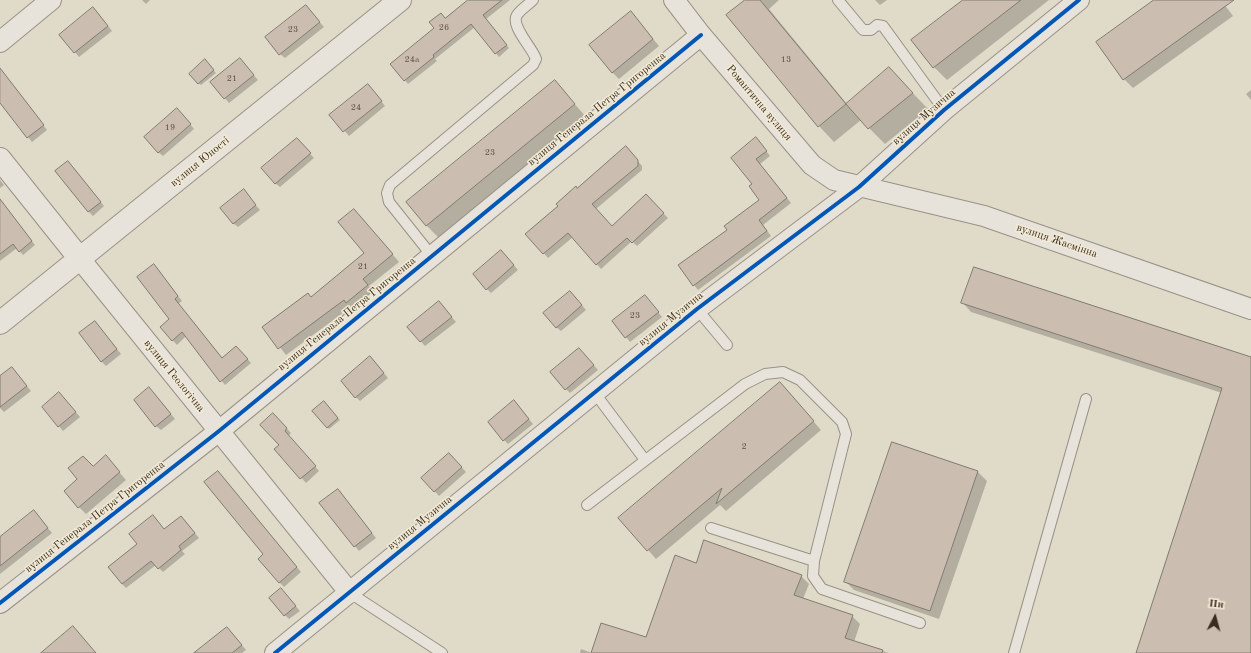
<!DOCTYPE html>
<meta charset="utf-8">
<style>
body{margin:0}
#map{position:relative;width:1251px;height:653px;overflow:hidden;background:#e0dac8;font-family:"Old Standard TT",serif}
canvas{display:block}
.north{position:absolute;left:1195px;top:597px;width:40px;height:40px;-webkit-text-stroke:3px #f1ead4;paint-order:stroke;rotate:6deg;font-size:11px;font-weight:700;line-height:16px;text-align:center;color:#3b2a21}
.north::after{content:'';display:block;margin:auto;width:14px;height:18px;background:#3b2a21;clip-path:polygon(50% 0,100% 100%,50% 72%,0 100%)}
</style>
<div id="map">
<canvas width="1251" height="653"></canvas>
<div class="north">Пн</div>
</div>
<script>
const context = document.querySelector('canvas').getContext('2d');
context.lineJoin = 'round';
function paint(path, color) {
  context.fillStyle = color;
  context.fill(path, 'evenodd');
}
function trace(path, color, width, dash) {
  context.strokeStyle = color;
  context.lineWidth = width;
  context.lineCap = dash ? 'butt' : 'round';
  context.setLineDash(dash || []);
  context.stroke(path);
}
function write(font, color, halo, rows, align = 'center') {
  context.font = font + ' "Old Standard TT",serif';
  context.lineWidth = 3;
  context.setLineDash([]);
  context.textBaseline = 'middle';
  context.strokeStyle = halo;
  context.fillStyle = color;
  for (const [text, x, y, turn = 0] of rows) {
    context.save();
    context.translate(x, y);
    context.rotate((+turn || 0) * Math.PI / 180);
    context.textAlign = isNaN(turn) ? turn : align;
    if (halo) context.strokeText(text, 0, 0);
    context.fillText(text, 0, 0);
    context.restore();
  }
}
paint(new Path2D(`
 M142,0H150L146,4Z
 M470,0H510L486,19L509,48L499,57L475,27L435,59L437,61L408,84L392,64Z
 M746,0H779L769,9L847,104L889,68L928,109L885,144L861,120L834,142L819,126Z
 M875,0H887L880,5Z
 M964,0H1049L947,80L934,67L913,40Z
 M1155,0H1221L1233,16L1133,88L1124,79L1097,42Z
 M310,11L324,27L285,58L280,54Z
 M631,12L659,46L619,79L612,72Z
 M98,13L112,31L79,57L61,35Z
 M205,61L216,73L201,85L190,74Z
 M244,64L258,80L229,103L211,82Z
 M0,80L10,81L47,130L32,142L0,102Z
 M555,81L586,117L439,238L426,225Z
 M372,90L385,106L349,136L331,115Z
 M1251,90V100L1246,94Z
 M182,114L194,129L163,156L158,152Z
 M760,143L770,156L760,164L791,203L763,225L771,236L698,290L694,285L728,230L761,200L753,184L732,158Z
 M301,144L314,158L280,187L275,183Z
 M630,152L642,166V170L596,209L612,227L646,196L668,218L637,246L632,241L601,269L573,237L548,258L527,234L577,189Z
 M73,167L104,206L93,216L88,211Z
 M0,180L4,185L0,188Z
 M246,194L260,210L238,227L233,223Z
 M11,214L35,245L23,255L17,248L0,261V215Z
 M361,217L399,262L369,286L374,292L353,309L351,307L286,355L264,327L311,298L365,253Z
 M505,255L518,270L491,293L487,289Z
 M154,265L182,301L178,304L223,359L241,352L251,363L225,385L186,336L177,345L161,327L170,320Z
 M574,296L586,310L561,331L556,327Z
 M645,296L662,317L630,342L613,321Z
 M963,303L1251,358V653H1137L1222,393L971,312Z
 M443,307L456,322L425,346L408,327Z
 M95,322L121,354L106,366L101,361Z
 M583,353L598,370L570,393L566,389Z
 M375,362L388,378L360,401L356,397Z
 M16,372L31,391L4,412L0,408V377Z
 M788,392L821,430L726,511L720,505L656,559L620,518Z
 M154,393L175,419L161,430L156,426Z
 M64,398L80,417L63,431L43,407Z
 M324,403L340,420L329,429L313,411Z
 M518,406L533,424L508,444L504,440Z
 M278,419L291,433L288,436L319,471L306,483L276,449L280,445Z
 M893,443L978,472L987,481L939,619L854,590L845,581Z
 M454,459L466,472L439,496L423,478Z
 M112,464L126,480L86,514L79,507L93,467Z
 M222,476L301,572L284,587L279,582Z
 M342,495L376,538L359,551L320,503Z
 M38,516L52,533L0,574V538Z
 M185,521L199,538L182,551L185,554L163,572L156,565L126,588L122,584L165,530Z
 M696,564L801,576L809,584L803,599L852,616L860,624L854,642L889,653H580L581,649L592,653L646,639Z
 M285,594L300,611L289,619L285,615Z
 M232,633L246,650L242,653H198Z`), '#0003');
const building = new Path2D(`
 M468,0H502L483,15L507,45L495,54L471,24L433,55L434,57L404,81L390,64L434,28L429,22L441,13L445,18Z
 M745,0H760L846,104L818,127L726,15Z
 M963,0H1021L933,68L911,40Z
 M1154,0H1234L1123,80L1096,42Z
 M306,5L320,22L279,55L265,37Z
 M93,7L108,26L74,53L59,35Z
 M631,11L653,39L612,73L589,45Z
 M240,58L254,75L224,99L210,82Z
 M205,59L214,70L198,84L189,74Z
 M889,67L913,93L868,129L846,104Z
 M0,68L44,125L27,138L0,103Z
 M555,80L575,104L426,226L406,202Z
 M368,84L382,101L343,132L329,115Z
 M177,108L191,124L158,153L144,137Z
 M756,137L767,151L756,159L787,198L759,220L767,231L693,286L678,265L727,230L724,226L759,200L749,186L752,184L731,158Z
 M297,138L311,153L275,184L261,168Z
 M626,146L638,160V166L592,204L612,226L646,194L664,213L632,243L627,238L596,265L568,233L543,254L525,234L558,206L556,204L576,186L577,188Z
 M68,161L101,202L88,212L55,171Z
 M244,189L256,205L233,224L220,208Z
 M0,199L32,241L19,252L13,244L0,254Z
 M354,209L393,254L363,279L368,285L346,303L344,300L278,349L262,327L308,293L311,297L364,253L338,222Z
 M501,250L514,265L486,290L473,274Z
 M154,264L178,296L175,299L222,358L236,346L248,359L220,382L182,332L172,341L160,327L169,319L137,277Z
 M974,267L1251,357V653H1136L1222,388L961,303Z
 M570,291L582,305L556,328L543,313Z
 M645,295L659,312L625,338L612,321Z
 M439,301L452,317L420,342L407,327Z
 M95,321L117,349L101,362L79,333Z
 M579,348L594,365L565,390L550,372Z
 M370,356L384,373L355,398L341,381Z
 M12,367L27,386L0,407V376Z
 M780,382L814,421L716,504L722,488L647,551L618,518Z
 M149,387L171,414L155,427L134,400Z
 M59,392L76,412L58,427L42,407Z
 M514,400L529,419L503,441L488,422Z
 M324,401L338,418L327,428L312,411Z
 M273,413L287,428L285,431L316,466L300,479L274,449L279,445L260,425Z
 M892,442L978,471L930,611L844,582Z
 M449,453L462,467L434,492L421,478Z
 M106,455L120,472L78,508L64,491L77,479L68,468L83,456L93,466Z
 M218,471L297,567L279,583L258,559L263,554L204,482Z
 M338,489L372,533L354,547L319,503Z
 M34,510L48,528L0,566V537Z
 M153,515L164,529L181,516L195,533L179,546L181,550L158,569L151,561L122,584L108,567L137,544L129,534Z
 M704,540L802,575L794,595L853,615L845,638L883,650L882,653H591L601,623L646,637L675,555L696,563Z
 M281,588L296,606L284,616L269,598Z
 M73,626L96,653H41Z
 M227,627L242,645L232,653H194Z`);
paint(building, '#cbbdb0');
trace(building, '#817b71', 1);
const service = new Path2D(`
 M838,0L863,30H871L877,25L883,26L944,110
 M432,256L389,202L387,193L390,185L533,65L536,59C532,47 510,26 517,15C521,9 528,5 533,0
 M697,309L727,345
 M594,392L645,460
 M587,505L745,384L765,374L783,372L800,380L842,422L846,434L814,561L813,576L822,589L920,623
 M711,528L814,561
 M350,593L442,653
 M1014,653L1086,399`);
const minor = new Path2D(`
 M674,0L701,35L812,165L834,180L984,216L1251,309
 M0,42L51,0
 M80,259L350,593
 M0,603L219,431L701,35
 M275,653L697,309L859,187L944,110L1079,0`);
const tertiary = new Path2D(`
 M0,159L80,259
 M0,323L400,0`);
trace(service, '#989287', 12);
trace(minor, '#989287', 22);
trace(tertiary, '#989287', 24);
trace(service, '#e7e3da', 10);
trace(minor, '#e7e3da', 20);
trace(tertiary, '#e7e3da', 22);
trace(new Path2D(`
 M0,603L219,431L701,35
 M275,653L697,309L859,187L944,110L1079,0`), '#0057b8', 4);
write('9px', '#5f4f45', null, [
 ["26",444,28],
 ["23",293,30],
 ["24а",412,60],
 ["13",786,60],
 ["21",232,79],
 ["24",356,108],
 ["19",170,128],
 ["23",490,153],
 ["21",363,267],
 ["23",635,316],
 ["2",744,447]
]);
write('11px', '#3b2a21', '#f1ead4', [
 ["Романтична вулиця",759,103,50],
 ["вулиця Генерала Петра Григоренка",597,109,-39],
 ["вулиця Музична",924,117,-41],
 ["вулиця Юності",200,162,-39],
 ["вулиця Жасмінна",1057,241,19],
 ["вулиця Генерала Петра Григоренка",347,314,-39],
 ["вулиця Музична",671,319,-39],
 ["вулиця Геологічна",174,376,51],
 ["вулиця Генерала Петра Григоренка",95,517,-38],
 ["вулиця Музична",420,523,-39]
]);
</script>
